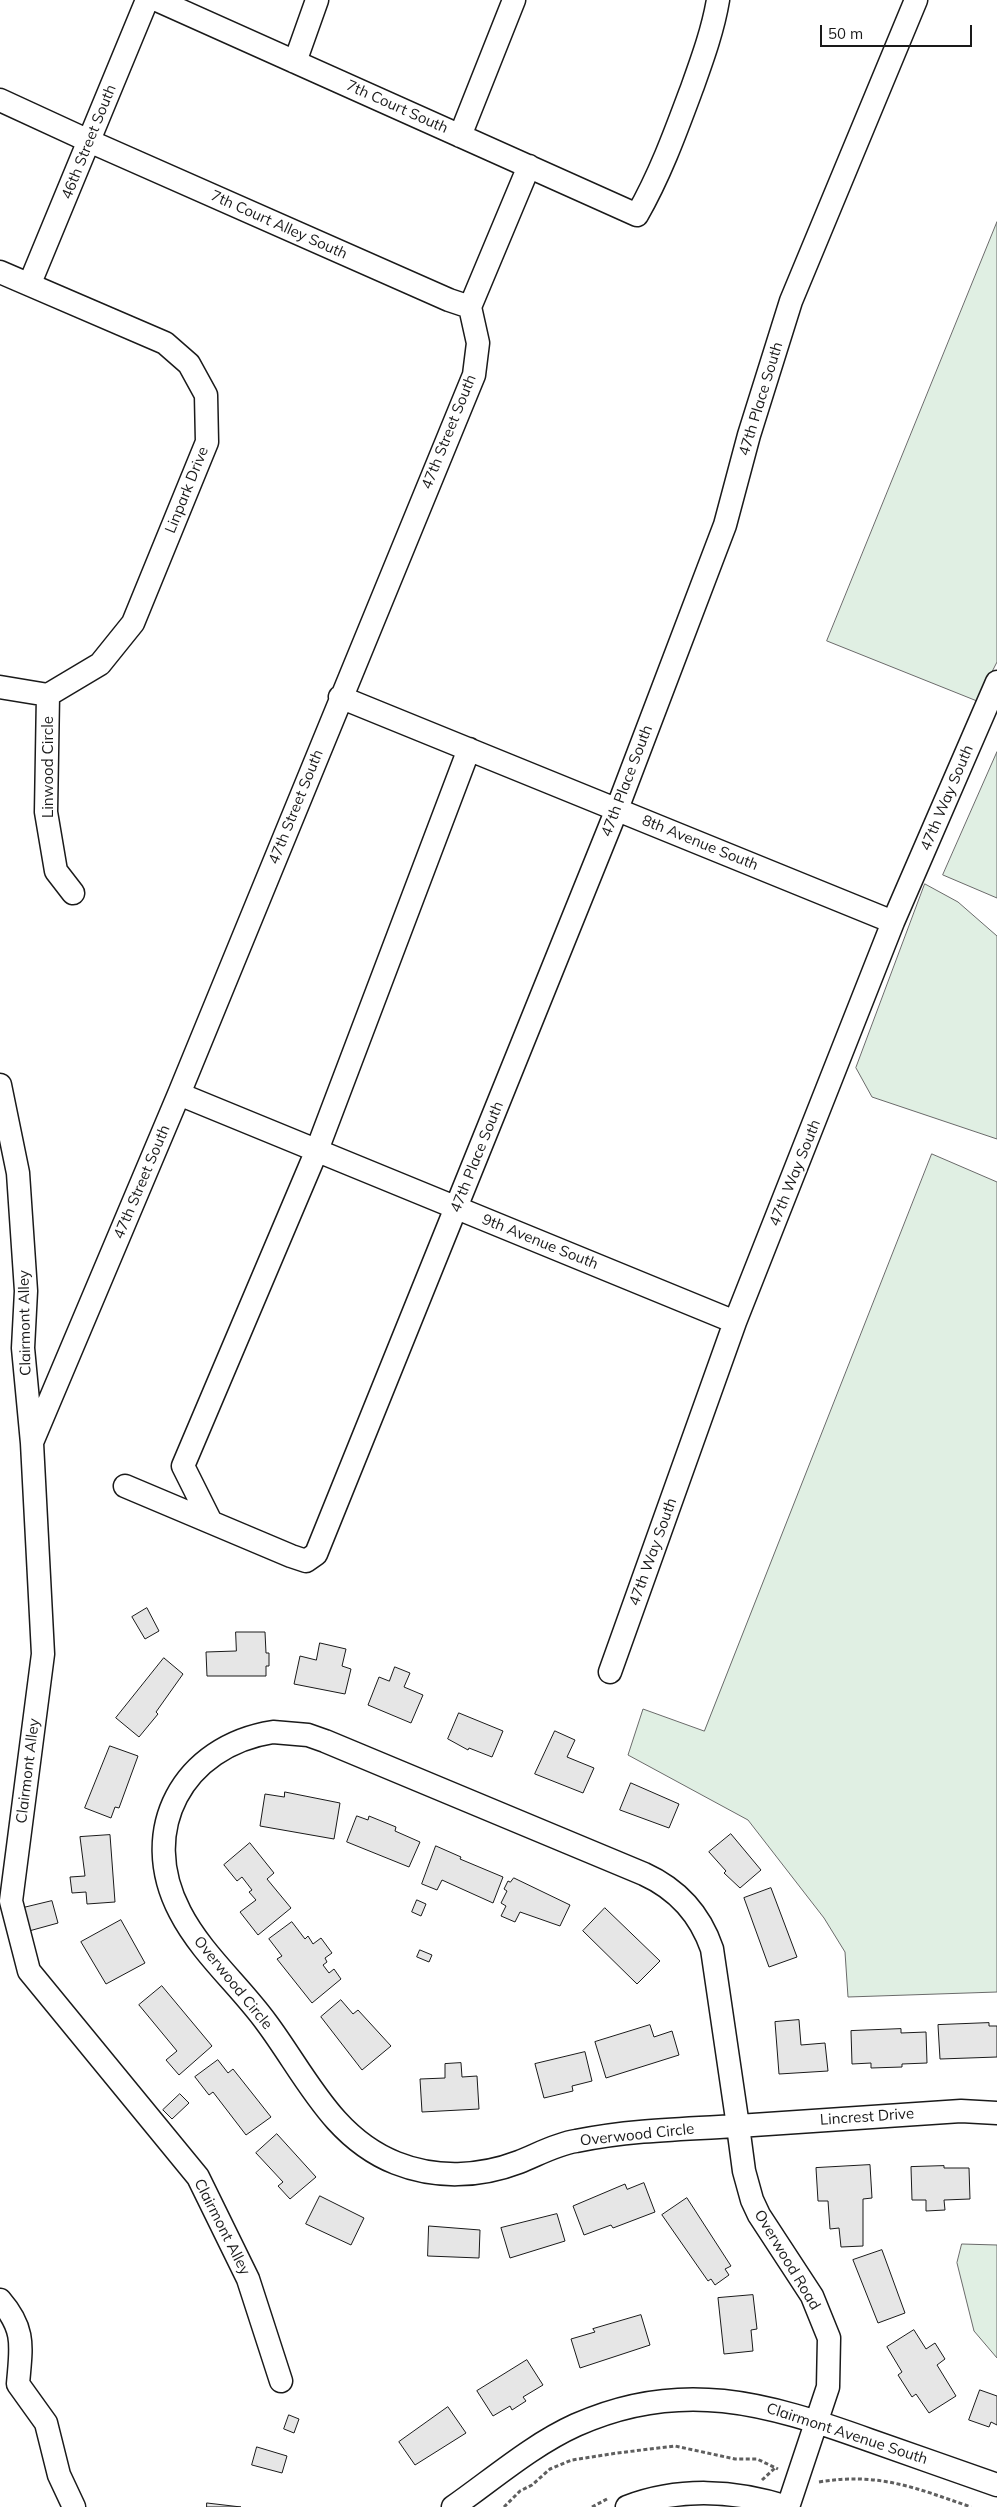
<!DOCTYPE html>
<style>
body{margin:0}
#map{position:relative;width:997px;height:2507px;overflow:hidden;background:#fff;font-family:Mulish,sans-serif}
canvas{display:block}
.scale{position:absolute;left:820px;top:25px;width:152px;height:22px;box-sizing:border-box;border:2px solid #1a1a1a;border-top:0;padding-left:6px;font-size:15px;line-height:18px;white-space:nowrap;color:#1a1a1a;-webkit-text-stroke:4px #fff;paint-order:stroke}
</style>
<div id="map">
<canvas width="997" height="2507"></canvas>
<div class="scale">50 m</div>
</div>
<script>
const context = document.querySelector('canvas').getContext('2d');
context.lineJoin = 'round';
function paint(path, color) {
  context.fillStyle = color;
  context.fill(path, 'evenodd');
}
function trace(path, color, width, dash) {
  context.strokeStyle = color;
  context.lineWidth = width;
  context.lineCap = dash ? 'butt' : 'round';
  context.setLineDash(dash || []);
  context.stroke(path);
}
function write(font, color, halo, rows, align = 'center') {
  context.font = font + ' Mulish,sans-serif';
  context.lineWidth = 4;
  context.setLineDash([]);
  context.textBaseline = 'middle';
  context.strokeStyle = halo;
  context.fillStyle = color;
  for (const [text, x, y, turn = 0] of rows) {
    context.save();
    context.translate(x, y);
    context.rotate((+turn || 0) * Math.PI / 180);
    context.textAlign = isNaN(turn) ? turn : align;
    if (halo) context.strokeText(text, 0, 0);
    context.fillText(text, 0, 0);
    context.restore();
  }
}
const green = new Path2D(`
 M997,222V662L977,701L827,641Z
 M997,752V898L943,875Z
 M925,884L958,902L997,936V1139L872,1097L856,1068Z
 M932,1154L997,1182V1992L848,1997L845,1952L824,1918L748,1820L628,1755L643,1709L704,1731Z
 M962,2244L997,2245V2358L974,2331L957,2263Z`);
paint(green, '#e0efe3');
trace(green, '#6a6a6a', 1);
const building = new Path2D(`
 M147,1608L159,1631L145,1639L132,1617Z
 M236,1632H265L266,1653H269V1666H266V1676H207L206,1652L236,1651Z
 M320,1643L346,1649L342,1666L351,1669L345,1694L294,1684L300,1656L316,1660Z
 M164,1658L183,1674L156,1712L158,1714L139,1737L116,1718Z
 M395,1667L410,1673L404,1687L423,1695L411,1723L368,1705L379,1677L389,1681Z
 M459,1713L503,1731L492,1757L469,1748L468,1750L448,1739Z
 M555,1731L575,1740L567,1757L594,1768L583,1793L535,1774Z
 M110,1746L138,1756L119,1808L115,1807L111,1818L85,1808Z
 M631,1783L679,1804L669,1828L620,1810Z
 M285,1792L340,1803L334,1839L260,1826L265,1794L284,1797Z
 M357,1816L368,1820L369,1816L396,1827L395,1831L420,1842L409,1867L347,1842Z
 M731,1834L761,1870L740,1888L724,1873L726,1871L709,1852Z
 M110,1835L115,1902L87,1904L86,1892L72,1893L70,1877L85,1876L80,1837Z
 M250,1843L274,1873L267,1879L291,1908L258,1935L240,1912L256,1900L249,1892L252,1890L242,1877L237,1881L224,1865Z
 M436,1846L461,1857L460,1859L503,1877L493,1903L442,1880L437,1890L422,1884Z
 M514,1878L570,1905L560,1926L520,1912L515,1922L501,1916L506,1906L501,1903L507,1891L504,1889L508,1881L510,1882Z
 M771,1888L797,1957L769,1967L744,1898Z
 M417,1900L426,1904L421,1916L412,1912Z
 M52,1901L58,1923L29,1931L23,1908Z
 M605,1908L660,1961L637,1984L583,1931Z
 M121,1920L145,1963L106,1984L81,1942Z
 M292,1922L305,1939L308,1936L313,1944L321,1938L332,1953L325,1958L327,1962L323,1965L329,1973L334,1969L341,1979L312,2003L277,1959L282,1956L269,1939Z
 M420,1950L432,1955L429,1962L417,1957Z
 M162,1986L212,2046L179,2075L166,2060L177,2051L139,2005Z
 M341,2000L353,2014L358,2010L391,2046L362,2070L321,2017Z
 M799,2020L801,2045L825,2043L828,2071L779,2074L775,2022Z
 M989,2023V2026H997V2057L940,2059L938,2025Z
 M650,2025L654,2037L672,2031L679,2055L606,2078L595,2042Z
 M901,2029V2033L926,2032L927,2063L902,2064V2067L871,2068V2063L852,2064L851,2031Z
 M585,2052L592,2081L572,2086L573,2091L544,2098L535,2064Z
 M218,2060L228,2073L233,2069L271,2117L246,2135L213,2092L209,2095L195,2077Z
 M461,2063L462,2077L477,2076L479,2109L422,2112L420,2079L445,2078V2064Z
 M180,2094L189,2103L172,2119L163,2110Z
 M277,2134L316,2177L290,2199L278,2186L283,2182L256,2153Z
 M870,2165L872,2198L863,2199V2246L841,2247L839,2228L830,2229L828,2201H818L816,2168Z
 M944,2166V2168H969L970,2199L944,2200L945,2210L926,2211V2200H912L911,2167Z
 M644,2183L655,2212L613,2228L611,2225L584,2235L573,2206L625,2184L627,2189Z
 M320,2196L364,2218L351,2245L306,2224Z
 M687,2198L731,2266L725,2269L729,2275L715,2285L711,2279L708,2281L662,2215Z
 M557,2214L565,2241L510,2258L501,2228Z
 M429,2226L480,2230L479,2258L428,2256Z
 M882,2250L905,2313L878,2323L853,2260Z
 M753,2295L757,2329L751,2330L753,2351L724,2354L718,2298Z
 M641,2315L650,2345L580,2368L571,2339L595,2332L593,2329Z
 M914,2330L926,2349L935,2343L945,2359L937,2365L956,2396L929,2413L916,2394L912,2397L898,2375L902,2372L887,2347Z
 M527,2360L543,2385L523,2397L526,2401L512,2410L510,2406L493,2416L477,2391Z
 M980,2390L997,2396V2425L991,2422L989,2427L969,2420Z
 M448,2407L466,2433L415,2465L399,2442Z
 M289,2415L299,2419L294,2433L284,2429Z
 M257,2447L287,2456L282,2473L252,2465Z
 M207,2503L241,2507H207Z`);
paint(building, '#e6e6e6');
trace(building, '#1a1a1a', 1);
const minor = new Path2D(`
 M157,0L637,215C660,175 676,131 692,88C702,60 713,30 718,0
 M295,62L317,0
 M0,100L89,141L449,300L470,307
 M460,136L514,0
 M0,272L165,343L189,364L206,395L207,442L133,623L100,664L48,695
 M30,283L147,0
 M0,687L48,695
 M48,695L46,812L56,871L73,893
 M340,697L893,922
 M0,1085L18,1173L26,1291L23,1348L32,1443L43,1654L11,1901L29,1971L198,2177L248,2279L281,2381
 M179,1094L735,1322
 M33,1440L179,1094L474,375L478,343L470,307L529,166
 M125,1486L291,1556L306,1561L316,1554L617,809L725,525L749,435L791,301L916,0
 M211,1522L183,1466L317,1150L469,749
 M610,1672L735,1322L893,922L997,682
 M273,1732L308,1735L325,1741L644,1874C677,1889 700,1914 712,1949L738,2126C684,2129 629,2130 576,2141C556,2144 537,2155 519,2162C480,2177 436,2179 396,2163C332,2138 305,2074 266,2022C239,1985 201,1953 180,1912C137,1830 183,1746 273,1732Z
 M0,2300C26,2330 21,2347 18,2384L46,2423L59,2475L74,2507
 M453,2507C493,2479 532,2445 576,2425C681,2378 766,2403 869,2440C912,2455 954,2470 997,2485
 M627,2507C679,2487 735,2490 787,2507
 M788,2507L828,2387L829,2338L812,2296L759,2215L752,2200L744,2171L738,2126L961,2111L997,2113`);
trace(minor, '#1a1a1a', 25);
trace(new Path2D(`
 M762,2480L775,2468
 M819,2482C878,2472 916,2488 971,2507
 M504,2507L520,2491L532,2485L550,2469L572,2460L617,2453L675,2446L735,2459H757L778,2469
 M592,2507L607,2499`), '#5f5f5f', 3, [4, 2.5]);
trace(minor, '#fff', 22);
write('15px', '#1a1a1a', '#fff', [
 ["7th Court South",397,107,24],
 ["46th Street South",89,142,-68],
 ["7th Court Alley South",279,225,24],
 ["47th Place South",761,399,-73],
 ["47th Street South",449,432,-68],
 ["Linpark Drive",187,490,-68],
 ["Linwood Circle",48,767,-90],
 ["47th Place South",627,781,-69],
 ["47th Way South",947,798,-67],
 ["47th Street South",296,807,-68],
 ["8th Avenue South",700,843,22],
 ["47th Place South",477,1157,-68],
 ["47th Way South",795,1173,-68],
 ["47th Street South",142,1182,-67],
 ["9th Avenue South",540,1242,22],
 ["Clairmont Alley",25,1323,-91],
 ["47th Way South",653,1552,-70],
 ["Clairmont Alley",28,1771,-83],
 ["Overwood Circle",233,1983,51],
 ["Lincrest Drive",867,2117,-4],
 ["Overwood Circle",637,2135,-6],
 ["Clairmont Alley",222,2227,63],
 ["Overwood Road",787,2260,59],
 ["Clairmont Avenue South",847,2434,18]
]);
</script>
